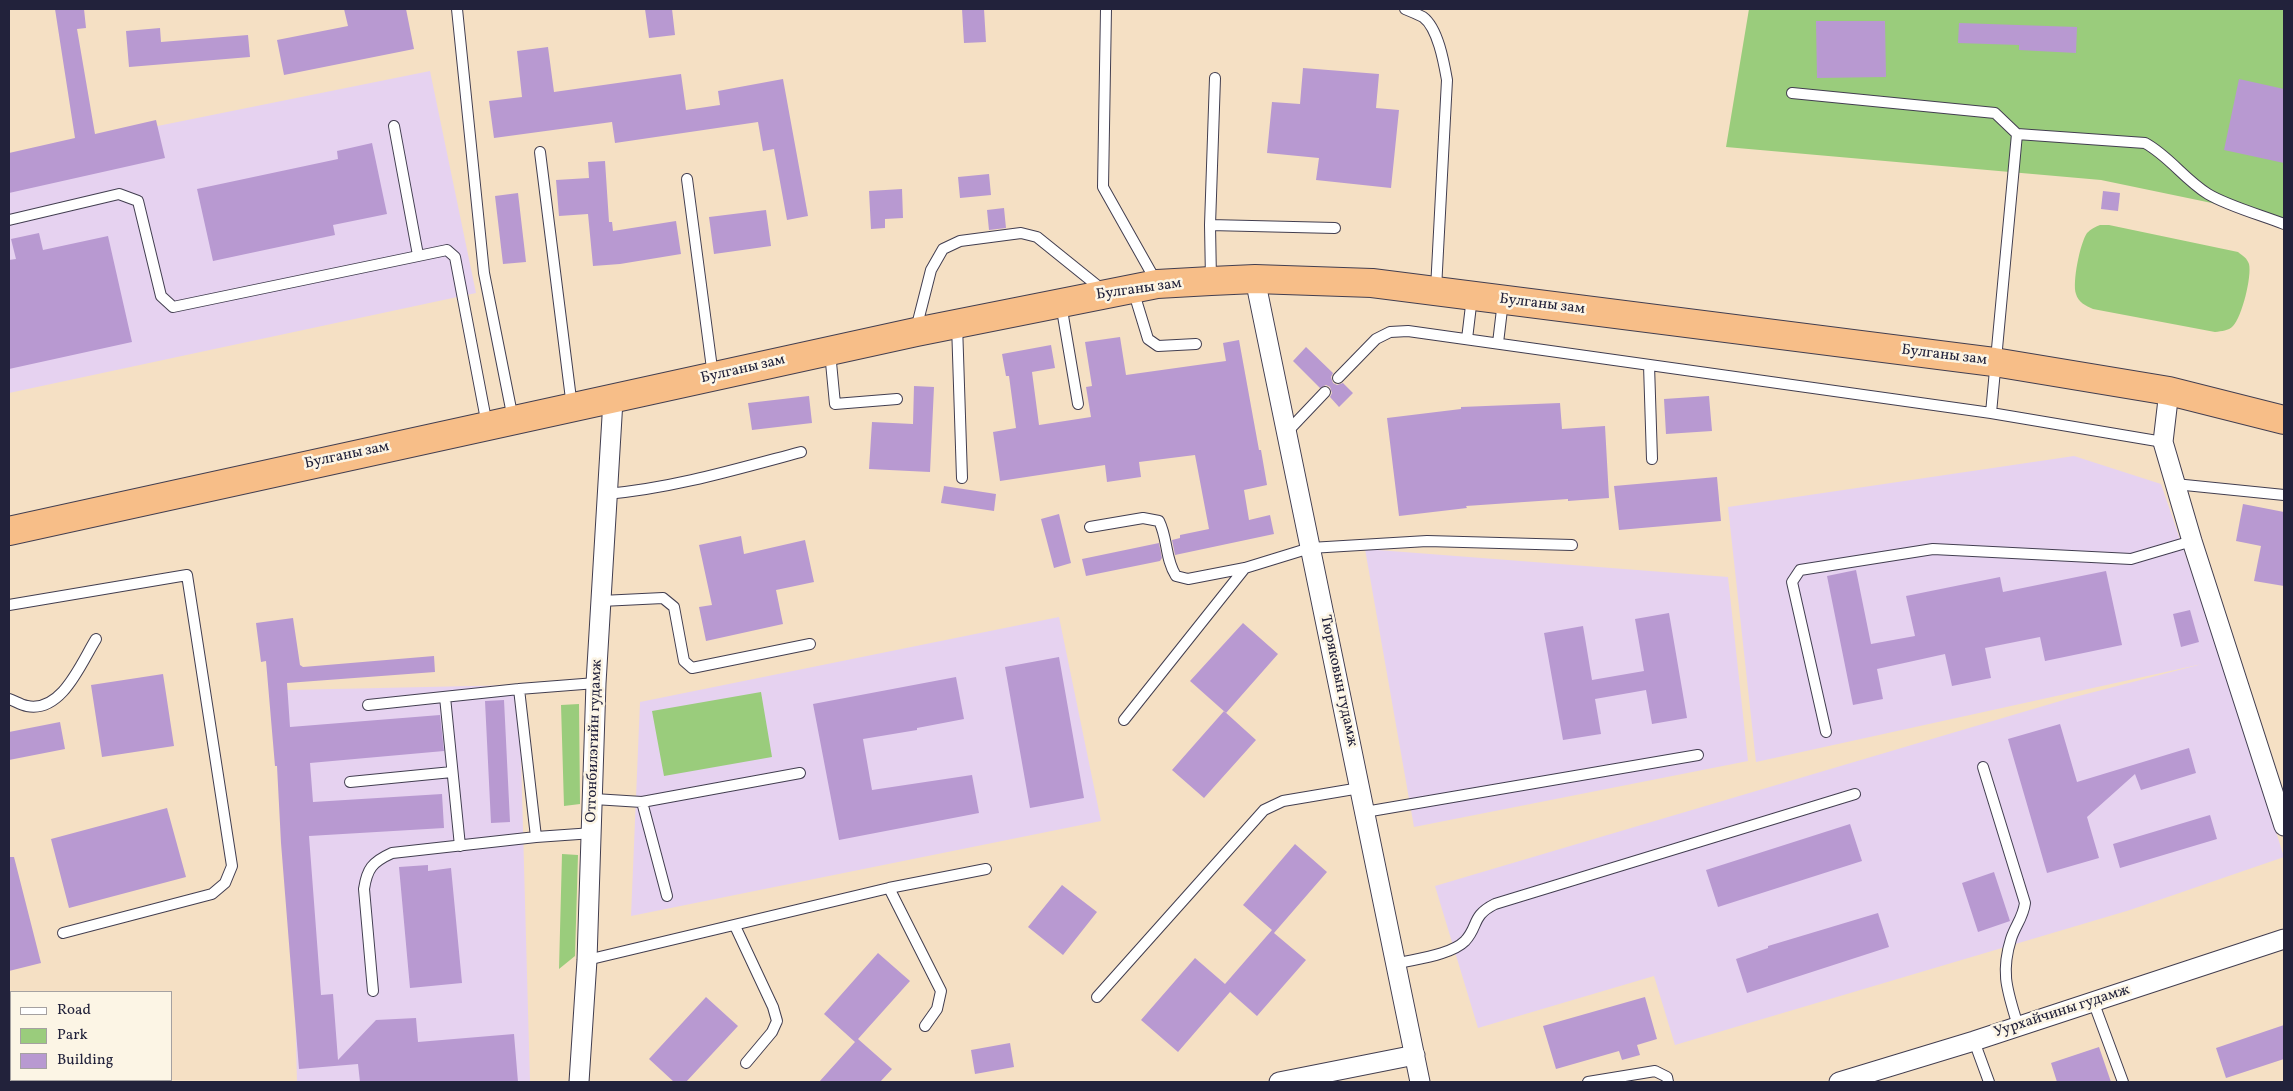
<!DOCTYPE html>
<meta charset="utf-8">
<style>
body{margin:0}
#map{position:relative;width:2293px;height:1091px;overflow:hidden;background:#f5e0c4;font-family:Vollkorn,serif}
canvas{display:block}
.frame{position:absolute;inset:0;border:10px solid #22223b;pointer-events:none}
.legend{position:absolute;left:10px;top:991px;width:162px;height:90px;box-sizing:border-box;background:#fcf5e5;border:1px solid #a5a1a1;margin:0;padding:6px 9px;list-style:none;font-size:15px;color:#22223b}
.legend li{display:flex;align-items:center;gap:10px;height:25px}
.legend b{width:25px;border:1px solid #a5a1a1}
</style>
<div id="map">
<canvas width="2293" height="1091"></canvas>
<div class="frame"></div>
<ul class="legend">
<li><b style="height:6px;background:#fff"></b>Road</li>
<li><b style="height:14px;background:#9acc7c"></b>Park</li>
<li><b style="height:14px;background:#b899d1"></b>Building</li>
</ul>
</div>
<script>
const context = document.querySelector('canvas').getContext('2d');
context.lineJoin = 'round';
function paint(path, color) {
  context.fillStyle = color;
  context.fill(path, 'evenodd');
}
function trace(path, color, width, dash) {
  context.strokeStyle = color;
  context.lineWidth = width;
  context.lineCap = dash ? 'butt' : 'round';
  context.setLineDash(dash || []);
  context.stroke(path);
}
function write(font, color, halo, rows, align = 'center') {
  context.font = font + ' Vollkorn,serif';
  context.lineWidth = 5;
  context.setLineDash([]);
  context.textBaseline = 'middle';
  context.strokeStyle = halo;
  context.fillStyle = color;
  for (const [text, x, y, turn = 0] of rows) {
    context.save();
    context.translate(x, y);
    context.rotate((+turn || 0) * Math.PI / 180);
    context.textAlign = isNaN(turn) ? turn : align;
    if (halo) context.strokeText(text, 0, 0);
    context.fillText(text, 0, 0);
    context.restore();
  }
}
paint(new Path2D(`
 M430,71L476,293L9,393V156Z
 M2074,456L2161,484L2221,658L2284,857L2130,910L1675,1045L1654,976L1478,1028L1435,886L2067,699L2202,664L1756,762L1728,507Z
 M1365,549L1728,577L1748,761L1414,827Z
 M1059,617L1101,821L631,916L640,702Z
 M519,685L530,1082H297L287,690Z`), '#e6d2f0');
paint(new Path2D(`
 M1749,9H2284V218L2101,180L1726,147Z
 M2100,225H2109L2238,252C2243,256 2247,258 2249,264C2252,276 2242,317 2233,326C2228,331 2222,331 2215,332L2093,309C2086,306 2078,302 2076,294C2072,283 2080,243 2087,233C2091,229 2095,227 2100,225Z
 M761,692L772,757L664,776L652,711Z
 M579,704L580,804L564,806L561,705Z
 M562,854L578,855L575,956L559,969Z`), '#9acc7c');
paint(new Path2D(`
 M55,9H84L86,28L77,29L95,134L156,120L165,158L9,193V153L75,138Z
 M344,9H406L414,49L284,75L277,40L348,26Z
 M645,9H672L675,35L649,38Z
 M962,9H984L986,42L964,43Z
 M1816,21H1885L1886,77L1817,78Z
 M1959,23L2077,27L2076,53L2019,50V45L1958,43Z
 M160,28L161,42L248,35L250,57L129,67L126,31Z
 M548,47L554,92L681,74L686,110L720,105L718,91L783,79L808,216L787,220L774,149L763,151L758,122L615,143L612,122L494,138L489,101L522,97L517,51Z
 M1303,68L1379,74L1376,108L1399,110L1391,188L1316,180L1319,158L1267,153L1272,102L1300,104Z
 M2239,79L2284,89V163L2224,150Z
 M372,143L387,214L333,225L335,235L213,261L197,189L338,159L337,151Z
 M605,161L609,222H612L613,231L676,221L681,254L620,264L593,266L588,214L559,216L556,180L589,178L588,162Z
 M989,174L991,195L960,198L958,177Z
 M902,189L903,218L885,219V228L871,229L869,191Z
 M2103,191L2120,193L2118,211L2101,209Z
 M518,193L526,262L503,264L495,196Z
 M1004,208L1006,228L989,230L987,210Z
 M766,210L771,246L714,254L709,217Z
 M39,233L43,250L108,236L132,342L9,369V260L16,259L11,239Z
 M1120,337L1126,375L1226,361L1223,343L1239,340L1259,450H1261L1267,485L1244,490L1249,520L1270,515L1274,534L1175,555L1172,540L1180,538V535L1209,529L1195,455L1139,462L1141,477L1107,482L1105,465L1000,481L993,432L1016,428L1009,376H1006L1002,354L1051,345L1055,368L1032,372L1039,425L1091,417L1086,387L1092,386L1085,342Z
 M1306,347L1333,373L1331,377L1333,383L1337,385L1343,383L1353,393L1339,407L1330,397L1332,393L1330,387L1326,385L1320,388L1293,361Z
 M914,386L934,387L930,472L869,469L872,422L913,424Z
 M809,396L812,423L752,430L748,403Z
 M1709,396L1712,431L1666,434L1664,399Z
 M1560,403L1562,429L1605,426L1609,498L1568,501V499L1466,506L1467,508L1399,516L1387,418L1461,409V407Z
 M1717,477L1721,521L1619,530L1614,486Z
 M944,486L996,494L994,511L941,503Z
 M2243,504L2284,512V586L2254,581L2261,546L2236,541Z
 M1059,514L1071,563L1054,568L1041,519Z
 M741,536L744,554L805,540L814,582L776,590L783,624L706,641L699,607L712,605L699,545Z
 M1159,543L1162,558L1160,561L1086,576L1082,559Z
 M1856,570L1871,644L1915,636L1906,596L2000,577L2003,592L2106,571L2122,645L2045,661L2040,637L1985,648L1991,678L1952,686L1945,654L1877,669L1883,699L1853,705L1827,576Z
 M2190,610L2199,642L2181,647L2173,614Z
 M1669,613L1687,718L1652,724L1646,690L1595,699L1601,734L1563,740L1544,633L1583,626L1592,680L1644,671L1635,619Z
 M293,618L300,665L303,667L434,656L435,672L287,683L290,727L440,715L444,751L310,763L313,802L442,794L444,828L309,836L321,995L333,994L338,1060L376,1020L416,1018L418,1042L514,1034L518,1082H360L358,1064L299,1069L281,843L277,766H275L266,661L261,662L256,623Z
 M1243,623L1278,654L1226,713L1190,681Z
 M1059,657L1084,798L1030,808L1005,667Z
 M163,674L174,746L102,757L91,685Z
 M956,677L964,719L917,728V730L863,739L872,790L972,775L979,813L839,840L813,704Z
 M504,700L510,822L491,823L485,701Z
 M1224,711L1256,740L1204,798L1172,770Z
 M60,722L65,749L9,760V732Z
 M2060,724L2077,782L2189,748L2196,773L2141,790L2135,774L2087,817L2099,858L2047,873L2008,739Z
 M167,808L186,877L69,908L51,839Z
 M2210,815L2217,839L2120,868L2113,844Z
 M1850,824L1862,861L1718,907L1706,870Z
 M1295,844L1327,872L1274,933L1306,960L1257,1016L1230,992L1178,1052L1141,1020L1195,958L1225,984L1272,930L1243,905Z
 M9,857H14L41,963L9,971Z
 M428,865V871L451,868L462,983L410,988L399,867Z
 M1994,872L2010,921L1978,932L1962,883Z
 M1062,885L1097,912L1063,955L1028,927Z
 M1878,913L1889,947L1747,993L1736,959L1768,948V946Z
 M878,953L910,981L858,1039L892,1069L880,1082H819L855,1042L824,1014Z
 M706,997L738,1026L686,1082H674L649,1059Z
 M1645,997L1657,1039L1637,1045L1640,1055L1622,1060L1619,1051L1556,1069L1543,1026Z
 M2284,1025V1059L2226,1078L2216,1048Z
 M1010,1043L1014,1067L975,1074L971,1050Z
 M2099,1047L2111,1082H2057L2051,1063Z`), '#b899d1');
const service = new Path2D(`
 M457,9L484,273L513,419
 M1106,9L1103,187L1157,283
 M1405,9C1410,11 1417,14 1423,17C1438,28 1444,63 1447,80L1436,289
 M1792,93L1995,113L2017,134
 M394,126L418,255
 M540,152L572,407
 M687,179L713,376
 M9,220L119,194L138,201L161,296L173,307L447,250L455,257L487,425
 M1210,225L1335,228
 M1211,280L1210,225L1215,78
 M1133,290L1148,339L1158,346L1196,344
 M1061,304L1078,404
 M957,324L962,478
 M916,329L931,270L943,249L960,241L1021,233L1037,237L1104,291
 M1467,339L1472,297
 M1498,343L1503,301
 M830,352L835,404L897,399
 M1649,365L1652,459
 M1338,378L1376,339L1390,332L1408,331L1991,413L2163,442
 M1991,413L2017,134L2145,143C2169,156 2184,179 2208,194C2228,206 2261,215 2284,224
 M1287,432L1325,392
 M2175,484L2284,495
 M607,494C674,488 737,469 801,452
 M1090,527L1143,518L1159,521C1168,539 1165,559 1176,576L1188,579L1245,568L1310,548L1427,541L1572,545
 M601,601L663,598L674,607L684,661L692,668L810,644
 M9,605L187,575L232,866L225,883L212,894L63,933
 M519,689L536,837
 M445,697L460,846
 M9,699C15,701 21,705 27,706C62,713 81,663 96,639
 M368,705L519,689L596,683
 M1124,720L1245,568
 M1826,732L1792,582L1800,570L1933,549L2131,559L2192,541
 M1983,767L2025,903C2023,918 2015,926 2011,939C2000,974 2008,992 2018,1026
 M350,782L452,772
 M594,799L642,802L800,773
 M642,802L667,896
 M1365,812L1698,755
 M889,888L941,991L937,1009L925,1026
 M735,926L773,1007L777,1021L772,1032L746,1063
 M587,960L889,888L986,869
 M1396,964C1415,959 1451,955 1465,941C1479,926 1471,916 1495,904L1855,794
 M373,991L364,889C367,869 372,862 392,853L536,837L593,833
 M1097,997L1264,810L1283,801L1360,788
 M2093,1001L2123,1082
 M1974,1041L1989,1082
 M1588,1082L1655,1071L1667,1077L1668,1082`);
const minor = new Path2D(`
 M1255,279L1420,1082
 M2169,391L2163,442L2192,541L2284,826
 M579,1082L587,960L596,683L613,400
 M1279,1082L1415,1055
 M1839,1082L1974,1041L2284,939`);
const trunk = new Path2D(`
 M9,531L916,332L1157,284L1211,281L1255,279L1372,283L1994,362L2169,391L2284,420`);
trace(service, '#423e50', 12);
trace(minor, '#423e50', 21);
trace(trunk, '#423e50', 30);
trace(service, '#fff', 10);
trace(minor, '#fff', 19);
trace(trunk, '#f7be88', 28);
write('15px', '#22223b', '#fcf5e5', [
 ["Булганы зам",1139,290,-8],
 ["Булганы зам",1542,305,7],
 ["Булганы зам",1944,356,7],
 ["Булганы зам",743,370,-13],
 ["Булганы зам",347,456,-12],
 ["Тюряковын гудамж",1338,681,78],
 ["Отгонбилэгийн гудамж",595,741,-88],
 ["Уурхайчины гудамж",2062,1012,-18]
]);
</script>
